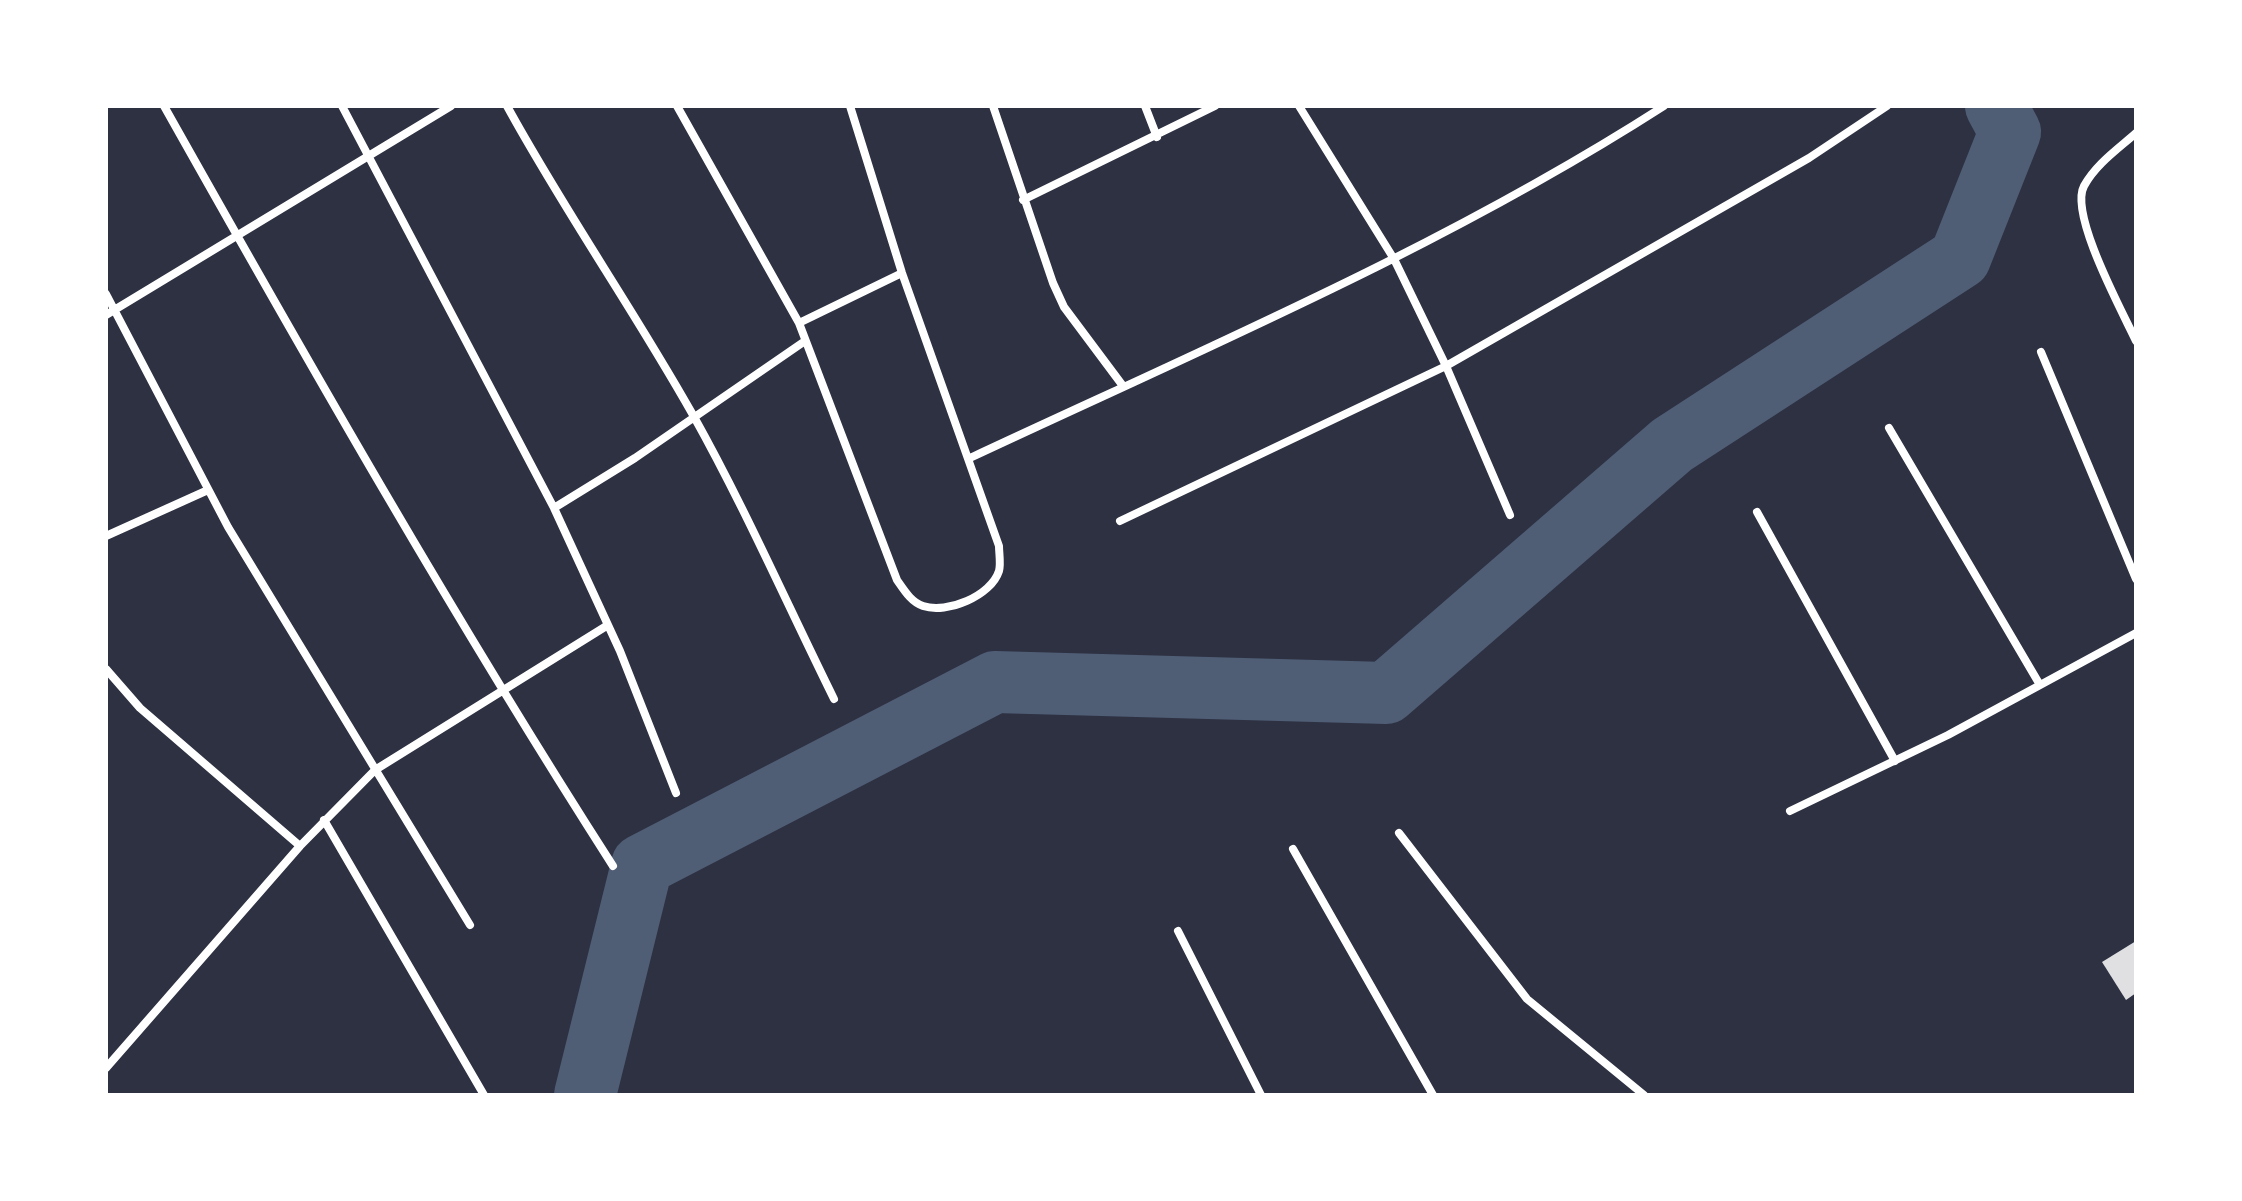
<!DOCTYPE html>
<style>
body{margin:0}
#map{position:relative;width:2242px;height:1201px;overflow:hidden;background:#2d3142;font-family:Merriweather,serif}
canvas{display:block}
.frame{position:absolute;inset:0;border:108px solid #fff;pointer-events:none}
</style>
<div id="map">
<canvas width="2242" height="1201"></canvas>
<div class="frame"></div>
</div>
<script>
const context = document.querySelector('canvas').getContext('2d');
context.lineJoin = 'round';
function trace(path, color, width, dash) {
  context.strokeStyle = color;
  context.lineWidth = width;
  context.lineCap = dash ? 'butt' : 'round';
  context.setLineDash(dash || []);
  context.stroke(path);
}
function paint(path, color) {
  context.fillStyle = color;
  context.fill(path, 'evenodd');
}
trace(new Path2D(`
 M585,1095L642,865L995,682L1386,693L1672,445L1960,258L2010,132L1996,106`), '#4f5d75', 62);
paint(new Path2D(`
 M2136,941V993L2126,1000L2102,962Z`), '#e0e0e3');
trace(new Path2D(`
 M164,106C308,362 454,618 613,866
 M342,106L554,508L620,651L676,793
 M507,106C565,212 634,310 693,415C744,506 787,604 834,699
 M677,106L799,323L897,580C904,590 911,602 923,606C947,614 991,596 999,571C1001,564 999,553 999,546L902,273L850,106
 M993,106L1053,283L1064,307L1123,386
 M1145,106L1157,137
 M1299,106L1394,259L1446,366L1510,515
 M2136,133C2118,149 2096,164 2084,186C2069,214 2122,311 2136,341
 M1023,200L1215,106
 M106,294L228,527L470,925
 M106,315L451,106
 M799,323L902,273
 M2041,352L2136,579
 M1889,428L2040,685
 M970,458C1205,348 1446,246 1664,106
 M554,508L635,458L805,341
 M1757,512L1895,761
 M1120,521L1446,366L1809,158L1887,106
 M106,536L208,490
 M106,669L140,708L300,846
 M1790,811L1948,735L2136,633
 M324,820L484,1095
 M1399,833L1527,999L1644,1095
 M1293,849L1433,1095
 M1178,931L1261,1095
 M106,1068L300,846L375,770L608,625`), '#fff', 8);
</script>
